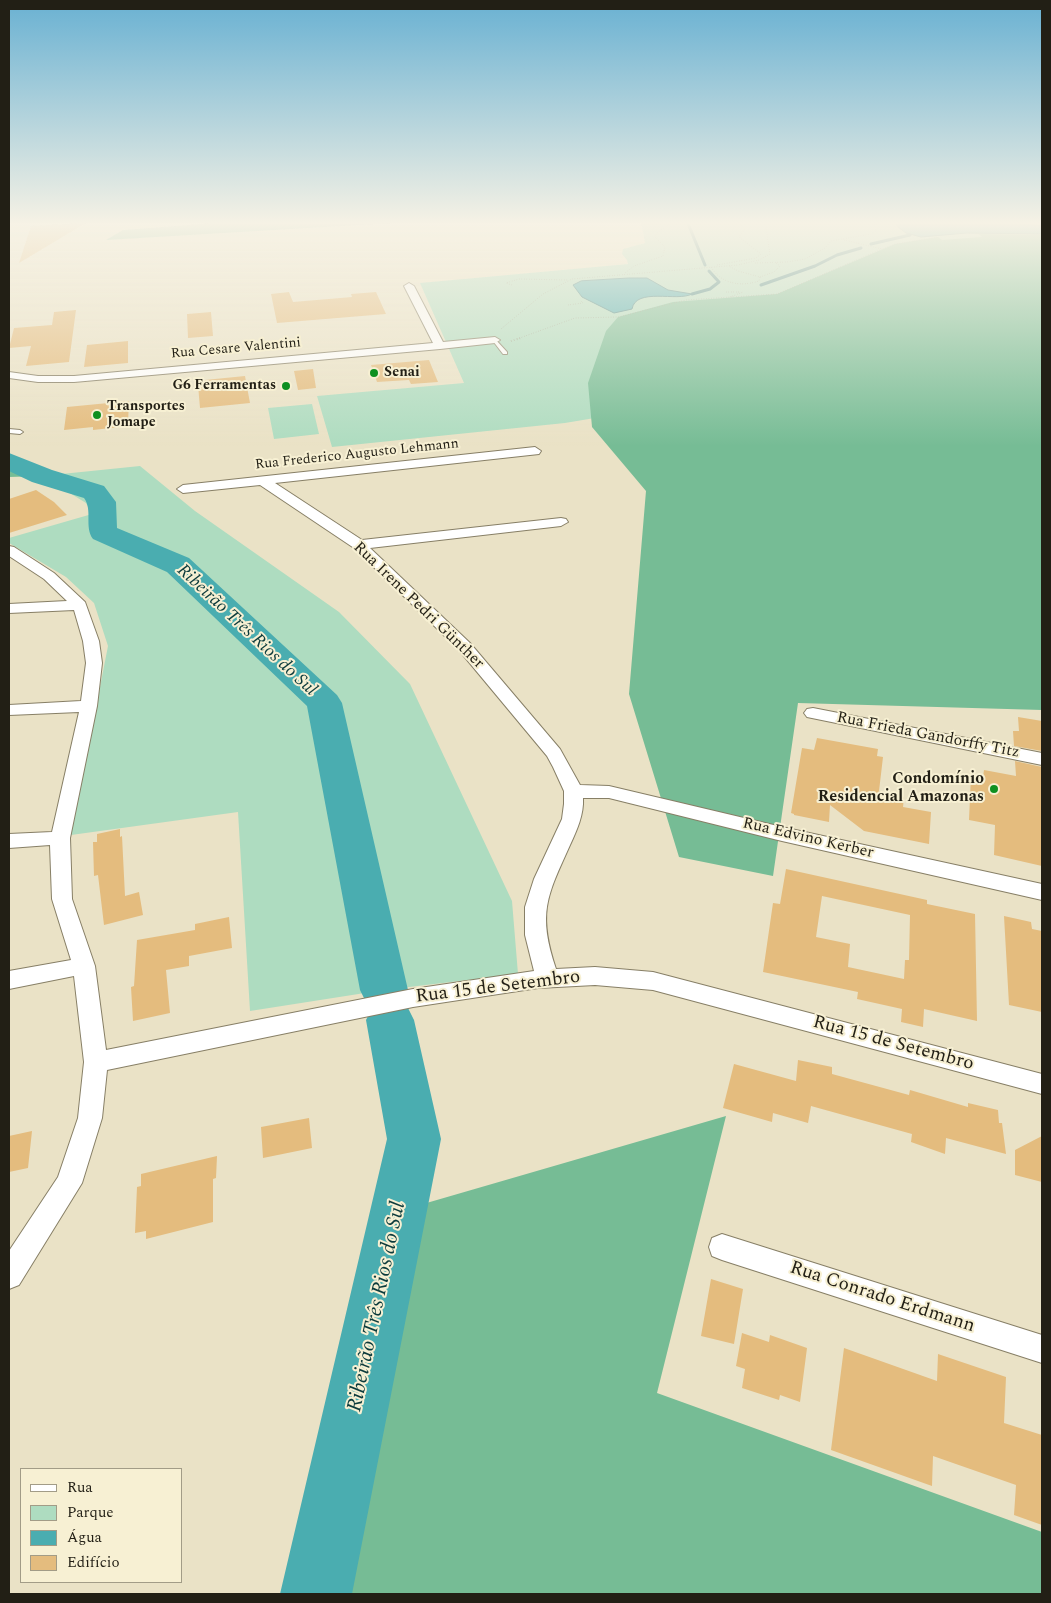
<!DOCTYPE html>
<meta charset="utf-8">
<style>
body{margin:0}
#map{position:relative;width:1051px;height:1603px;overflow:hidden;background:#eae2c6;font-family:Spectral,serif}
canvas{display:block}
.frame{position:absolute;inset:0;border:10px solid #221f15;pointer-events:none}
.legend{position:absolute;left:20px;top:1468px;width:162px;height:115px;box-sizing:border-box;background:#f7f0d3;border:1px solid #a29c87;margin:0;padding:6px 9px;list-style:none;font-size:15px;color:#221f15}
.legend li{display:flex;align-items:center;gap:10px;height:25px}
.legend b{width:25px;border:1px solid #a29c87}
</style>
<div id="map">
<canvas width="1051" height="1603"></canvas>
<div class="frame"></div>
<ul class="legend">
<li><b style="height:6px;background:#fff"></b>Rua</li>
<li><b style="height:14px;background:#aedcc0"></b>Parque</li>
<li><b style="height:14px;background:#4aadb0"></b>Água</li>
<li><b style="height:14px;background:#e4bc7e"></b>Edifício</li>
</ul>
</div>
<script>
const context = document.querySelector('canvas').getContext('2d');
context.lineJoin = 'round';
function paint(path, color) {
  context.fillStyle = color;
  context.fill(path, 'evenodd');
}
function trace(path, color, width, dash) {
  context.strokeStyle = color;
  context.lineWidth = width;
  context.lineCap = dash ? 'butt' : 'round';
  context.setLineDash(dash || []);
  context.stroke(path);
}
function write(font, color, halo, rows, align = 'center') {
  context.font = font + ' Spectral,serif';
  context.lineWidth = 4;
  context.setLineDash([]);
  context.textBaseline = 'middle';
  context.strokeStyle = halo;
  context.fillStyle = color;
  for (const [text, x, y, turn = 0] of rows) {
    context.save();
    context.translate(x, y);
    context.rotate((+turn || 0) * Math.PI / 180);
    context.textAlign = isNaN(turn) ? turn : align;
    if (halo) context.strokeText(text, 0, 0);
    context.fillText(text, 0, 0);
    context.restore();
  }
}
paint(new Path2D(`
 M641,221H1042V343L565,423L332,447L317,396L464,383L420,283L628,264L627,260L622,254L623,249L645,243Z
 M312,404L319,434L274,439L268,408Z
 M140,466L195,511L339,612L410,684L512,901L518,974L384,990L250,1011L238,812L71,835L108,646L94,603L66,577L9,543V538L92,514L86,503L42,476Z`), '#aedcc0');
paint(new Path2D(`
 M242,221H426L106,240L123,230Z
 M979,234L1042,235V710L798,703L773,876L679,857L629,694L646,491L592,427L588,383L606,331L618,317L673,302L777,294L895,244L938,237L942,240L982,237Z
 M9,461L12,462L42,476L9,477Z
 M726,1116L657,1393L1042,1532V1594H316L399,1211Z`), '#76bc95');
const water = new Path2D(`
 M895,221H996L1042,226V234L967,233L921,237L906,233L898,227Z
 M629,278H647L668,290L692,294C677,302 636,287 632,309L614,313L582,297L573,285L581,281Z`);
paint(water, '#4aadb0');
trace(water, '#3e8282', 1);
trace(new Path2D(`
 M687,221L705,265
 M871,244L910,235
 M761,285L815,266L837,255L861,248
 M692,294L710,289L719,282L709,271`), '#3e8282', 3);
paint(new Path2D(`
 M9,453L52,470L104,486L116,502L117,528L189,558L337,695L342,703L408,990L401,1004L407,1006L414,1020L441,1139L352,1594H280L387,1139L366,1020L373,1006L367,1004L360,990L307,706L167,572L93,539C84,527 93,510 84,498L32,482L9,471Z`), '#4aadb0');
paint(new Path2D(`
 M86,223L19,263L31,226Z
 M289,292L293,302L352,297L351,294L376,292L386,314L277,323L271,294Z
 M76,310L69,362L26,366L31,346L9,348L14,328L52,325L54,312Z
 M211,312L213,336L188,338L187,314Z
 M128,341V363L84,367L87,345Z
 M429,360L438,382L411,384L409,380L377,382L371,365Z
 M313,369L316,388L298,390L294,371Z
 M245,376L250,403L200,408L198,385L206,384L205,380Z
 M129,401L128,423L120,424V427L93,430V427L64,430L67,407Z
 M36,490L54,502L67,515L9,533V499Z
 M1018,717L1042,721V751L1014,746L1013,731H1019Z
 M817,738L878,749L877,756L883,757L879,791L904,797L903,807L931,812L929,844L864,831L830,805L829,822L794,815V814L791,813L802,748L814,750Z
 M1015,761L1042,767V866L994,855L995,825L969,820L971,775L983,777L984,770L1016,776Z
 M120,829V837L122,836L125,896L139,892L143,915L104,925L98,875L94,876L93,842H97V834Z
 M786,869L927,900V904L975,914L977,1021L924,1009L923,1027L901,1022L902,1009L857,999L858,992L763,972L773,903L780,904ZM822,896L910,915L909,960H905L904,979L848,967L850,944L816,937Z
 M1004,916L1031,922L1032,929L1042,931V1012L1009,1005Z
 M229,917L232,948L189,956V966L166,970L170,1013L133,1021L131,987L134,986L137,940L195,930V924Z
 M798,1060L832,1067V1074L909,1095L910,1090L968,1107V1103L998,1110L999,1123H1002L1006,1154L946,1138L945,1154L911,1142L912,1134L811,1106L808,1123L773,1113L772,1122L723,1108L734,1064L796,1081Z
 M309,1118L312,1148L263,1158L261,1127Z
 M32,1131L28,1168L9,1172V1136Z
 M1042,1136V1182L1015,1175V1150Z
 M217,1156L216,1178L213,1179V1222L146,1239V1231L135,1233L137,1187L141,1186V1174Z
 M711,1279L743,1289L734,1344L701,1336Z
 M742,1333L769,1342L770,1335L807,1348L800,1402L780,1395L779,1400L742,1388L745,1369L736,1366Z
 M844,1348L937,1381L938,1354L1006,1377L1004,1423L1042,1435V1525L1014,1515L1016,1485L933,1456L932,1486L831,1450Z`), '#e4bc7e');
const lane = new Path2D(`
 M495,339L507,352V354H503L493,341V339Z
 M9,429L20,430L23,432L20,434L9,433Z`);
const street = new Path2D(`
 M409,283L414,286L443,342L495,337L500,340L495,343L440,349L74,382H38L9,378V372L38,376H74L433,343L404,286Z
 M535,447L541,451L539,454L275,483L362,540L561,518L566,519L568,522L561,526L370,548L470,643L560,749L580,785L609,786L782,827L1042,884V900L782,841L609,798H583C584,814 577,830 570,845C547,896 537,913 556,969L595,967L653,972L1042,1074V1094L653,990L595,985L538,988L413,1007L107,1070L102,1118L82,1183L19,1285L9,1289V1251L58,1177L78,1118L84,1062L74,976L9,989V971L71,960L52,899L50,845L9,848V834L52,832L79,712L9,715V705L81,701L86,663L83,641L74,610L9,613V604L67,601L44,579L9,556V546L14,547L54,573L85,602L99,641L102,663L97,706L70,838L72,899L95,966L106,1050L413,989L534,971L525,935V907L534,879L562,819L564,804V791L553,767L547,756L458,649L354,548L260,485L183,493L177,489L183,485Z
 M813,708L1042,753V765L807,717L804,713L807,709Z
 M722,1234L1042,1335V1363L722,1260L712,1256L709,1247L712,1238Z`);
trace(lane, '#877f66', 2);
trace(street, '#877f66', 2);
trace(new Path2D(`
 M844,240L882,249L895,244L938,237
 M755,263L787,262L805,259L825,248L831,241L871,234L876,231L874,221
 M717,265L756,258L761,254L739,237L745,229L736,221
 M711,267C721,284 741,287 759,281L760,277L738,271L729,266
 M625,273L634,266L663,256L665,247L655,237L657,233L671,223L669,221
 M760,277L774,272L780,266L776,263
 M512,285L506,283L519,279L568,280
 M726,292H741
 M730,297L743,292
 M568,305L583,303L580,300
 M501,329L543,294L572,279L738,265L759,260L770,254L765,221
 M517,339L575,318L618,317L686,300L777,294L882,249`), '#99937f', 1, [0.5, 2]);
trace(new Path2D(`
 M511,341L521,338`), '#99937f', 2, [0.5, 2.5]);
paint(lane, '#fff');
paint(street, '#fff');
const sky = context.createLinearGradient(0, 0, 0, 446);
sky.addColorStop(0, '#69b1d2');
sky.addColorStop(0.5, '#f6f2e5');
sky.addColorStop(1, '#f6f2e500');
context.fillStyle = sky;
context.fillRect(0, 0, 1051, 446);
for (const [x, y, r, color] of [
 [374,373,5,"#0e9020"],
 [286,386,5,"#0e9020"],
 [97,415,5,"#0e9020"],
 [994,789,5,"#0e9020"]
]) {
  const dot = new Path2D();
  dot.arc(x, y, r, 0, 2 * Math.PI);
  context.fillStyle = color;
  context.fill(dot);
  trace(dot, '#f7f0d3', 2);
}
write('14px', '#221f15', '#f7f0d3', [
 ["Rua Cesare Valentini",236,349,-5],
 ["Rua Frederico Augusto Lehmann",357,455,-6]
]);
write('bold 14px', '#221f15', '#f7f0d3', [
 ["Senai",384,373],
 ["G6 Ferramentas",276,386,"right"],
 ["Transportes",107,407],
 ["Jomape",107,423]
], 'left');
write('16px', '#221f15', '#f7f0d3', [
 ["Rua Irene Pedri Günther",418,606,44],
 ["Rua Frieda Gandorffy Titz",928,736,11],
 ["Rua Edvino Kerber",808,839,13]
]);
write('bold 16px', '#221f15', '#f7f0d3', [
 ["Condomínio",984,780],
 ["Residencial Amazonas",984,798]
], 'right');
write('italic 18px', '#0c3b3c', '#f7f0d3', [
 ["Ribeirão Três Rios do Sul",246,631,43]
]);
write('19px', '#221f15', '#f7f0d3', [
 ["Rua 15 de Setembro",498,988,-7],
 ["Rua 15 de Setembro",893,1044,15],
 ["Rua Conrado Erdmann",882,1298,18]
]);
write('italic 21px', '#0c3b3c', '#f7f0d3', [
 ["Ribeirão Três Rios do Sul",378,1307,-78]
]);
</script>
